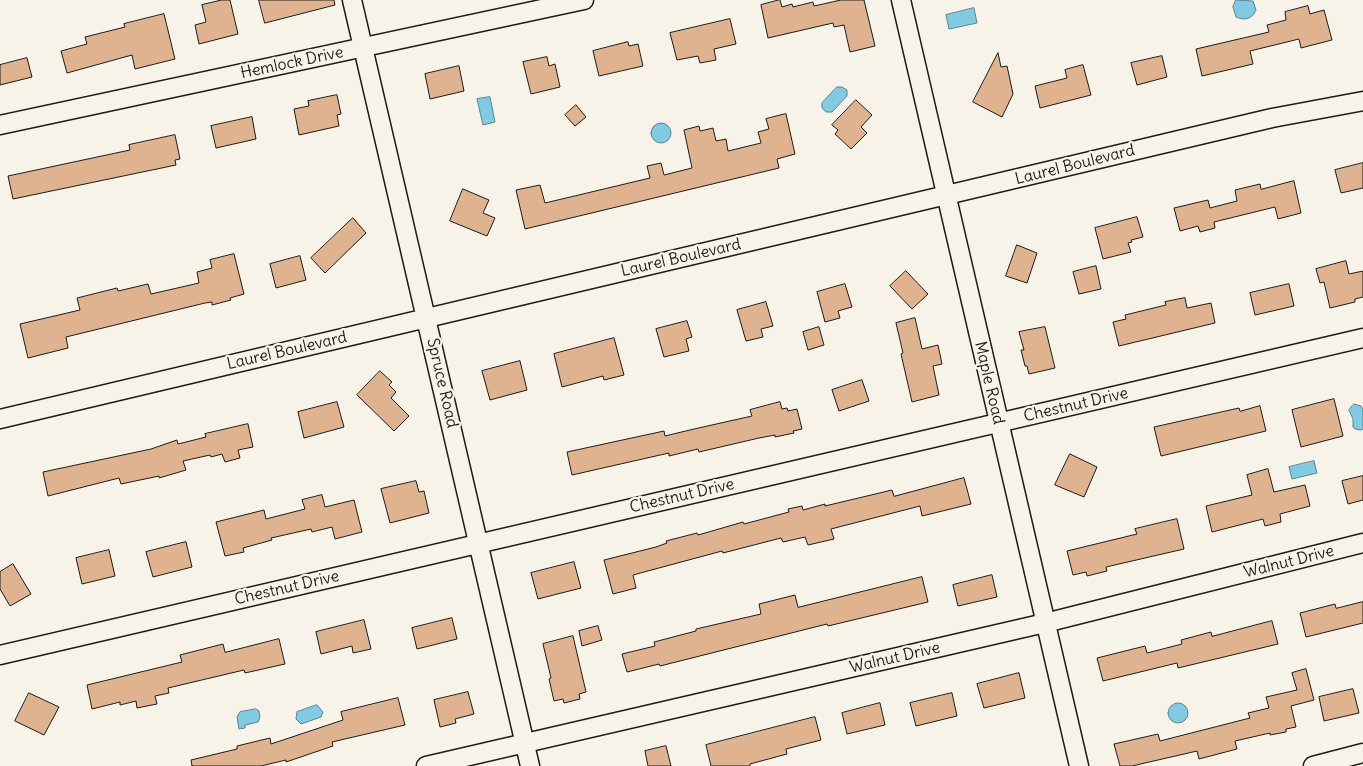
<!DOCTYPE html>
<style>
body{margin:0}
canvas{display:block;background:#f7f3e8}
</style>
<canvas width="1363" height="766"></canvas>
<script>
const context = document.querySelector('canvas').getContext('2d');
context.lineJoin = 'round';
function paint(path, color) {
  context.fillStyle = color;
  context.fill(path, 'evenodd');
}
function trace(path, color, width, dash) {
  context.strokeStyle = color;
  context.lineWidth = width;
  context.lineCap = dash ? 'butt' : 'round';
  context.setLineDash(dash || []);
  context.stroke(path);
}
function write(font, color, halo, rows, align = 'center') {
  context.font = font + ' Delius,sans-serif';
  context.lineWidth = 4.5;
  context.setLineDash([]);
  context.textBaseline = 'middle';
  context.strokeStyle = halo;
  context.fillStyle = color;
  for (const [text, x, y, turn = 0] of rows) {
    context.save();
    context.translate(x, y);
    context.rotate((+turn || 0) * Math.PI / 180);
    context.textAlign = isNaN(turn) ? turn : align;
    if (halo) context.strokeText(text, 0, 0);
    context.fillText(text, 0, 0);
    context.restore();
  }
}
const water = new Path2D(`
 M1236,0L1253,1L1256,10C1252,19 1245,21 1236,17L1233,7Z
 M974,8L977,23L949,29L946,15Z
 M837,87H842L847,90V96L832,112H826L822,108V103Z
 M490,97L495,122L483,125L477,99Z
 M651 133a10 10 0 1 1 20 0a10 10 0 1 1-20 0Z
 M1354,404L1361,406L1363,409V429L1361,430L1355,429L1353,427V419L1349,410Z
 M1314,461L1317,473L1292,479L1289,467Z
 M1168 713a10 10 0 1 1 20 0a10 10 0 1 1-20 0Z
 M317,705L323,712L321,717L301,724L296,719L297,712Z
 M256,709L259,711L260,717L258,722L245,725V728L239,729L237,717L240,712Z`);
paint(water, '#81cae1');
trace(water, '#598492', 1);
const building = new Path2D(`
 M222,0H230L238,34L199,44L195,25L206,22L202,5Z
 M259,0H334L335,5L265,23Z
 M780,0L782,7L792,4L793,7L813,2L814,6L841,0H864L875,46L850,52L844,25L834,27L833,23L768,38L761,5Z
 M1308,6L1310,14L1324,10L1332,40L1301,48L1299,39L1250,51L1253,64L1202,76L1196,49L1269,32L1267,25L1286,20L1285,12Z
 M164,14L175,59L135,69L132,55L67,73L61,51L87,44L85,37L125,27L124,24Z
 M730,19L736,44L714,49L716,60L700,63L698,56L677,60L670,33Z
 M628,42L629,46L638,44L643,66L599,76L593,51Z
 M998,53L1001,67L1007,66L1013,94L1002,117L973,102Z
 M1162,56L1167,77L1137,85L1131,63Z
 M547,57L549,66L555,64L560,87L531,94L523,62Z
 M27,58L32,77L0,85V65Z
 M1083,65L1091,95L1040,108L1035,86L1067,78L1065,70Z
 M459,66L464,91L430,99L425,74Z
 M337,95L341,114L337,115L339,126L299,135L294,109L309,106L308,101Z
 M856,100L872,115L861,127L867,133L851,149L835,134L838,130L832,125Z
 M576,105L586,117L575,126L565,115Z
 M786,114L795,154L777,159L779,168L525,229L516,190L540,185L545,203L650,178L647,166L661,163L664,175L692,168L684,130L699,126L700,131L713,128L716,141L726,139L728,151L761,143L758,132L769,129L766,119Z
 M252,117L256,139L216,148L211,126Z
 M175,135L180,159L175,160L176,165L13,199L8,176L130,150L129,145Z
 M1363,163V188L1341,193L1335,170Z
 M1294,181L1301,213L1278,219L1275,207L1214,222L1215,228L1200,232L1198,226L1180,231L1174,208L1208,200L1210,208L1237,201L1235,190L1260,184L1261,189Z
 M463,189L489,200L483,213L495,218L487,236L450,221Z
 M1137,217L1143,237L1131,240L1132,242L1128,243L1131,252L1103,259L1095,228Z
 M353,218L366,233L325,273L311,258Z
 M1017,245L1037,253L1027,283L1006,276Z
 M234,254L244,294L230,298L231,300L212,305V302L205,303L66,337L68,348L28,358L20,324L80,310L77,298L117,288L118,291L148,284L151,294L199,283L197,272L212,268L210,260Z
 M300,256L306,280L276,288L270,264Z
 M1346,261L1349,274L1363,271V297L1355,299V302L1330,308L1324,282L1320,283L1316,269Z
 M1096,266L1101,289L1079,294L1073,272Z
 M906,271L928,294L912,309L890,286Z
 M845,284L852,307L838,311L840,318L825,322L817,292Z
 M1289,284L1294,306L1255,315L1250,293Z
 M1185,298L1187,308L1211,303L1215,323L1119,346L1113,322L1126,319L1125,315L1166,305L1165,302Z
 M766,302L773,326L761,329L763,337L746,341L737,310Z
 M915,318L922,349L938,345L942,364L933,366L939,395L912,402L901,354L903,353L896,323Z
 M687,321L692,337L686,339L689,351L664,357L656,329Z
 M819,327L824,345L808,350L803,332Z
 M1045,327L1055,368L1029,374L1027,366H1025L1021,350H1024L1019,332Z
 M614,338L624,375L604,380L603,376L562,387L554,354Z
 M520,361L527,390L490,400L482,371Z
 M380,371L392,382L389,385L396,392L391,398L409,416L394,431L357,395Z
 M862,380L869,401L839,411L832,390Z
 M1334,399L1343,436L1301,447L1292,410Z
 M337,402L344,427L304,438L298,412Z
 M780,402L782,409L787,408L788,411L797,409L802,429L793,431L794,433L775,437V435L759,438L699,452L698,449L669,456V453L572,475L567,452L664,431L665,436L694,429L752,416L750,410Z
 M1260,406L1266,431L1161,456L1154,427L1239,408L1240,411Z
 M248,424L253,447L238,450L240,458L225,462L222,454L211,457L210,455L183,461L186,470L159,478V476L121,484L119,478L48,496L43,472L151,449L177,440L178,444L206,437L205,434Z
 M1070,454L1097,467L1084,497L1055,485Z
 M1268,469L1274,492L1305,485L1310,506L1280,514L1281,522L1265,526L1263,519L1212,532L1206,506L1252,495L1247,475Z
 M1363,476V500L1348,504L1342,481Z
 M964,478L971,504L922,516L920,506L831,529L834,539L808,545L805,537L783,542L781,538L723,553L722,551L633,575L636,588L613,594L604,560L656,547L667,543L666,541L697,533L698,535L743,522L744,524L789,512L788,509L802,506L803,510L825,504V506L892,490L894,496Z
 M416,481L419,492L424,491L429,513L390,523L381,489Z
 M322,495L325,507L354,500L362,532L335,539L332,527L312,532L311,529L271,538L272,540L243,548L244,552L225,556L216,522L264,510L266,519L305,509L302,500Z
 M1177,519L1184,549L1106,567L1107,571L1087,576L1086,572L1073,575L1067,551L1137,534L1135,529Z
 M186,542L192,567L153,577L146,552Z
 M109,550L115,576L82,584L76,558Z
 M574,562L581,588L538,599L531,573Z
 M13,564L31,594L10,606L0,589V572Z
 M992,575L997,597L958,606L953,585Z
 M922,577L928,602L828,626L827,624L660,666L659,664L627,672L622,654L655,646L654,642L696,631V629L761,614L759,604L795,595L798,607Z
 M1363,602V623L1306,637L1300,613L1335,604L1336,608Z
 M452,618L457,639L417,649L412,628Z
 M364,620L371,649L353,653L352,646L321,654L316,632Z
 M1272,621L1278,644L1178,668L1177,663L1103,681L1097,658L1145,646L1147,653L1182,644L1181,640L1211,632L1212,636Z
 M598,626L602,640L582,646L579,631Z
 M573,636L586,692L579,694L580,699L564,703L563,699L554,701L549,679L551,678L543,644Z
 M279,639L285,664L245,673L244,670L168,688L169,693L155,696L157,704L137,708L136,701L120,705V702L92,709L87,685L182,662L180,655L223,644L225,652Z
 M1306,669L1314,700L1291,706L1296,727L1286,729V732L1270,735V733L1235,741L1237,749L1199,759L1197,751L1132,766H1120L1114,744L1158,734L1160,741L1250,718L1248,713L1269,708L1266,697L1297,690L1292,673Z
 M1019,673L1025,698L984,708L977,684Z
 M1353,689L1359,713L1324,721L1319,697Z
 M468,692L474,714L455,719L456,723L440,727L434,700Z
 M29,693L59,707L44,735L15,721Z
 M952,693L957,716L916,726L910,703Z
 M398,698L405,725L332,742L333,746L286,762V760L261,766H192L191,760L237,749V746L270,738L271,744L343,720L341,712Z
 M880,703L885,725L847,734L842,713Z
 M815,717L821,740L786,749L787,754L750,764V766H711L706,745Z
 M666,746L671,766H648L645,751Z`);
paint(building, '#dfb290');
trace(building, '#1c1c1c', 1);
const minor = new Path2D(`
 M352,0L530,766
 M901,0L1079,766
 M0,125L584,0
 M0,419L1272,118L1363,101
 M0,655L1363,338
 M426,766L1045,623L1363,543
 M1313,766L1363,753`);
trace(minor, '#1c1c1c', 21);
trace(minor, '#f7f3e8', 18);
write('16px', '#1c1c1c', '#f7f3e8', [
 ["Hemlock Drive",292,63,-12],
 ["Laurel Boulevard",1075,165,-14],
 ["Laurel Boulevard",681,258,-13],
 ["Laurel Boulevard",287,351,-13],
 ["Spruce Road",442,383,77],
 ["Maple Road",989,383,77],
 ["Chestnut Drive",1076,405,-13],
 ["Chestnut Drive",682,496,-13],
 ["Walnut Drive",1289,562,-14],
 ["Chestnut Drive",287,588,-13],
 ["Walnut Drive",895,658,-13]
]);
</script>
